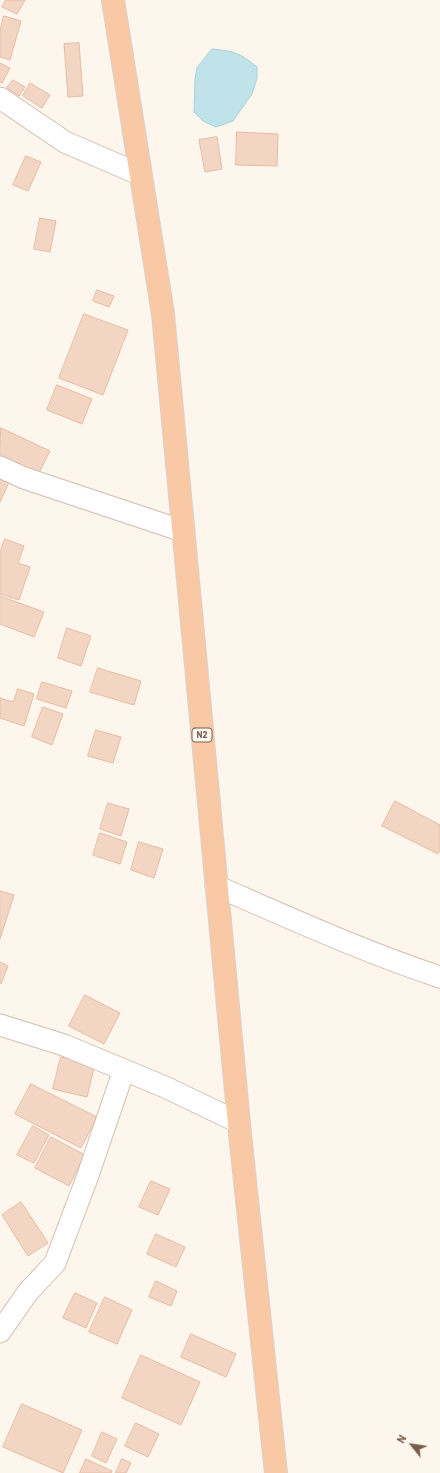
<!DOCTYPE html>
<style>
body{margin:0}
#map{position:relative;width:440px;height:1473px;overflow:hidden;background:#fdf6ec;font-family:Barlow,sans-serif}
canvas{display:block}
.north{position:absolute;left:392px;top:1425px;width:40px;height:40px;-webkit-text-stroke:3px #fffaf3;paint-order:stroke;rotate:300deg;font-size:11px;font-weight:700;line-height:16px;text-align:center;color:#7a5c4d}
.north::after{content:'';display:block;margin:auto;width:14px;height:18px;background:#7a5c4d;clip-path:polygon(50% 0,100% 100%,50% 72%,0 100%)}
</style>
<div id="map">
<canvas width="440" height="1473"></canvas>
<div class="north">N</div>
</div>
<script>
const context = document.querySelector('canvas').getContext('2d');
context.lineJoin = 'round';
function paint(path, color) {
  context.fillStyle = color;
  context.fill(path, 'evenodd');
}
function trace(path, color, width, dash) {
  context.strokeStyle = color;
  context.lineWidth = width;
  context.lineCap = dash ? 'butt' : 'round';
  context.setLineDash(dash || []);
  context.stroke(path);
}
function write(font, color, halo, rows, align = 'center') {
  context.font = font + ' Barlow,sans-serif';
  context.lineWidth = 3;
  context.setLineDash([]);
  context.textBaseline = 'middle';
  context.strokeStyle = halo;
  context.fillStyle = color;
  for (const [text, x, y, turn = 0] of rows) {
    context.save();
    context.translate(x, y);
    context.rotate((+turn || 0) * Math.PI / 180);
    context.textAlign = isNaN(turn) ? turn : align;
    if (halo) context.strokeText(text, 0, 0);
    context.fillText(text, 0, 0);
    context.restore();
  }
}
const water = new Path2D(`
 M212,49C234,51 240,53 257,67V78L252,94L233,121L216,127L203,121L194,112L195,79L197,68Z`);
paint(water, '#bfe3e8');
trace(water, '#a5d3da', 1);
const building = new Path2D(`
 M6,0H25L17,14L2,7Z
 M4,16L21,21L10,60L0,57V31Z
 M79,43L83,96L68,97L64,44Z
 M0,63L10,68L2,83L0,82Z
 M13,80L25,87L19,96L7,88Z
 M30,83L50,95L42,108L23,96Z
 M237,132L278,134L277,166L236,165Z
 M217,137L222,169L205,172L199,140Z
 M26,156L41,162L28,191L13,185Z
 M40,218L56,221L50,252L34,249Z
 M97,290L114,296L109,307L93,301Z
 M84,314L128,330L103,395L59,378Z
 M57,385L92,399L82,424L47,410Z
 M1,428L50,451L37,477L0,459Z
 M0,473L11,478L0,502Z
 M5,539L24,546L18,563L30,567L19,600L0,594V553Z
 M0,596L44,612L34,637L0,624Z
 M67,628L91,636L81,666L58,658Z
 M98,668L141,681L134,705L90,692Z
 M42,682L72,691L66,708L37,699Z
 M18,689L34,694L24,726L0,718V698L13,702Z
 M43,707L63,714L52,745L32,737Z
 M96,730L121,737L113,763L88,756Z
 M395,801L440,825V850L438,854L382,826Z
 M108,803L129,809L121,836L100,829Z
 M100,833L127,842L120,864L93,855Z
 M139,842L163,849L154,878L131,870Z
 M0,891L14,895L0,939Z
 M0,962L8,966L1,984L0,983Z
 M85,995L120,1013L104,1044L69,1026Z
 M61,1057L95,1064L87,1097L53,1089Z
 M31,1084L97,1117L81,1148L15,1114Z
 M33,1126L49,1135L34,1163L17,1155Z
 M51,1137L85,1155L69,1186L35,1168Z
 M151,1181L170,1189L158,1215L139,1207Z
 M21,1202L48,1243L28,1256L2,1215Z
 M156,1234L185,1247L176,1267L147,1254Z
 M156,1281L177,1291L171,1306L149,1297Z
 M75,1293L97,1303L86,1328L63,1318Z
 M105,1297L132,1310L117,1344L89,1332Z
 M191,1334L236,1354L226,1377L181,1357Z
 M141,1355L200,1382L181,1425L122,1398Z
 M22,1404L82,1430L63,1473L3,1447Z
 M136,1423L159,1434L148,1457L125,1446Z
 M102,1432L117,1439L106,1463L92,1456Z
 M86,1459L112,1471L111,1473H80Z
 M122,1459L131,1463L126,1473H116Z`);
paint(building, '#f3d5c3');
trace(building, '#e6bba3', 1);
const minor = new Path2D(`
 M0,98L65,142L141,175
 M0,467L24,478L183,531
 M216,886C290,918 364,952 440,977
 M0,1025L64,1045L165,1087L238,1122
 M0,1332L28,1292L55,1263L87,1178L124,1070`);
const trunk = new Path2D(`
 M113,0L163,314L240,1134L276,1473`);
trace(minor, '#d1beb0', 23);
trace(trunk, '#dad1cd', 24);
trace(minor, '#fff', 21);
trace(trunk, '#f9c8a4', 22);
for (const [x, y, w] of [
 [202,735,20]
]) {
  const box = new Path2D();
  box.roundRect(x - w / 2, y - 7, w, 14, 3);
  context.fillStyle = '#fffaf3';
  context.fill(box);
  trace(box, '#7a5c4d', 1);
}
write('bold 9px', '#7a5c4d', null, [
 ["N2",202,735]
]);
</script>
